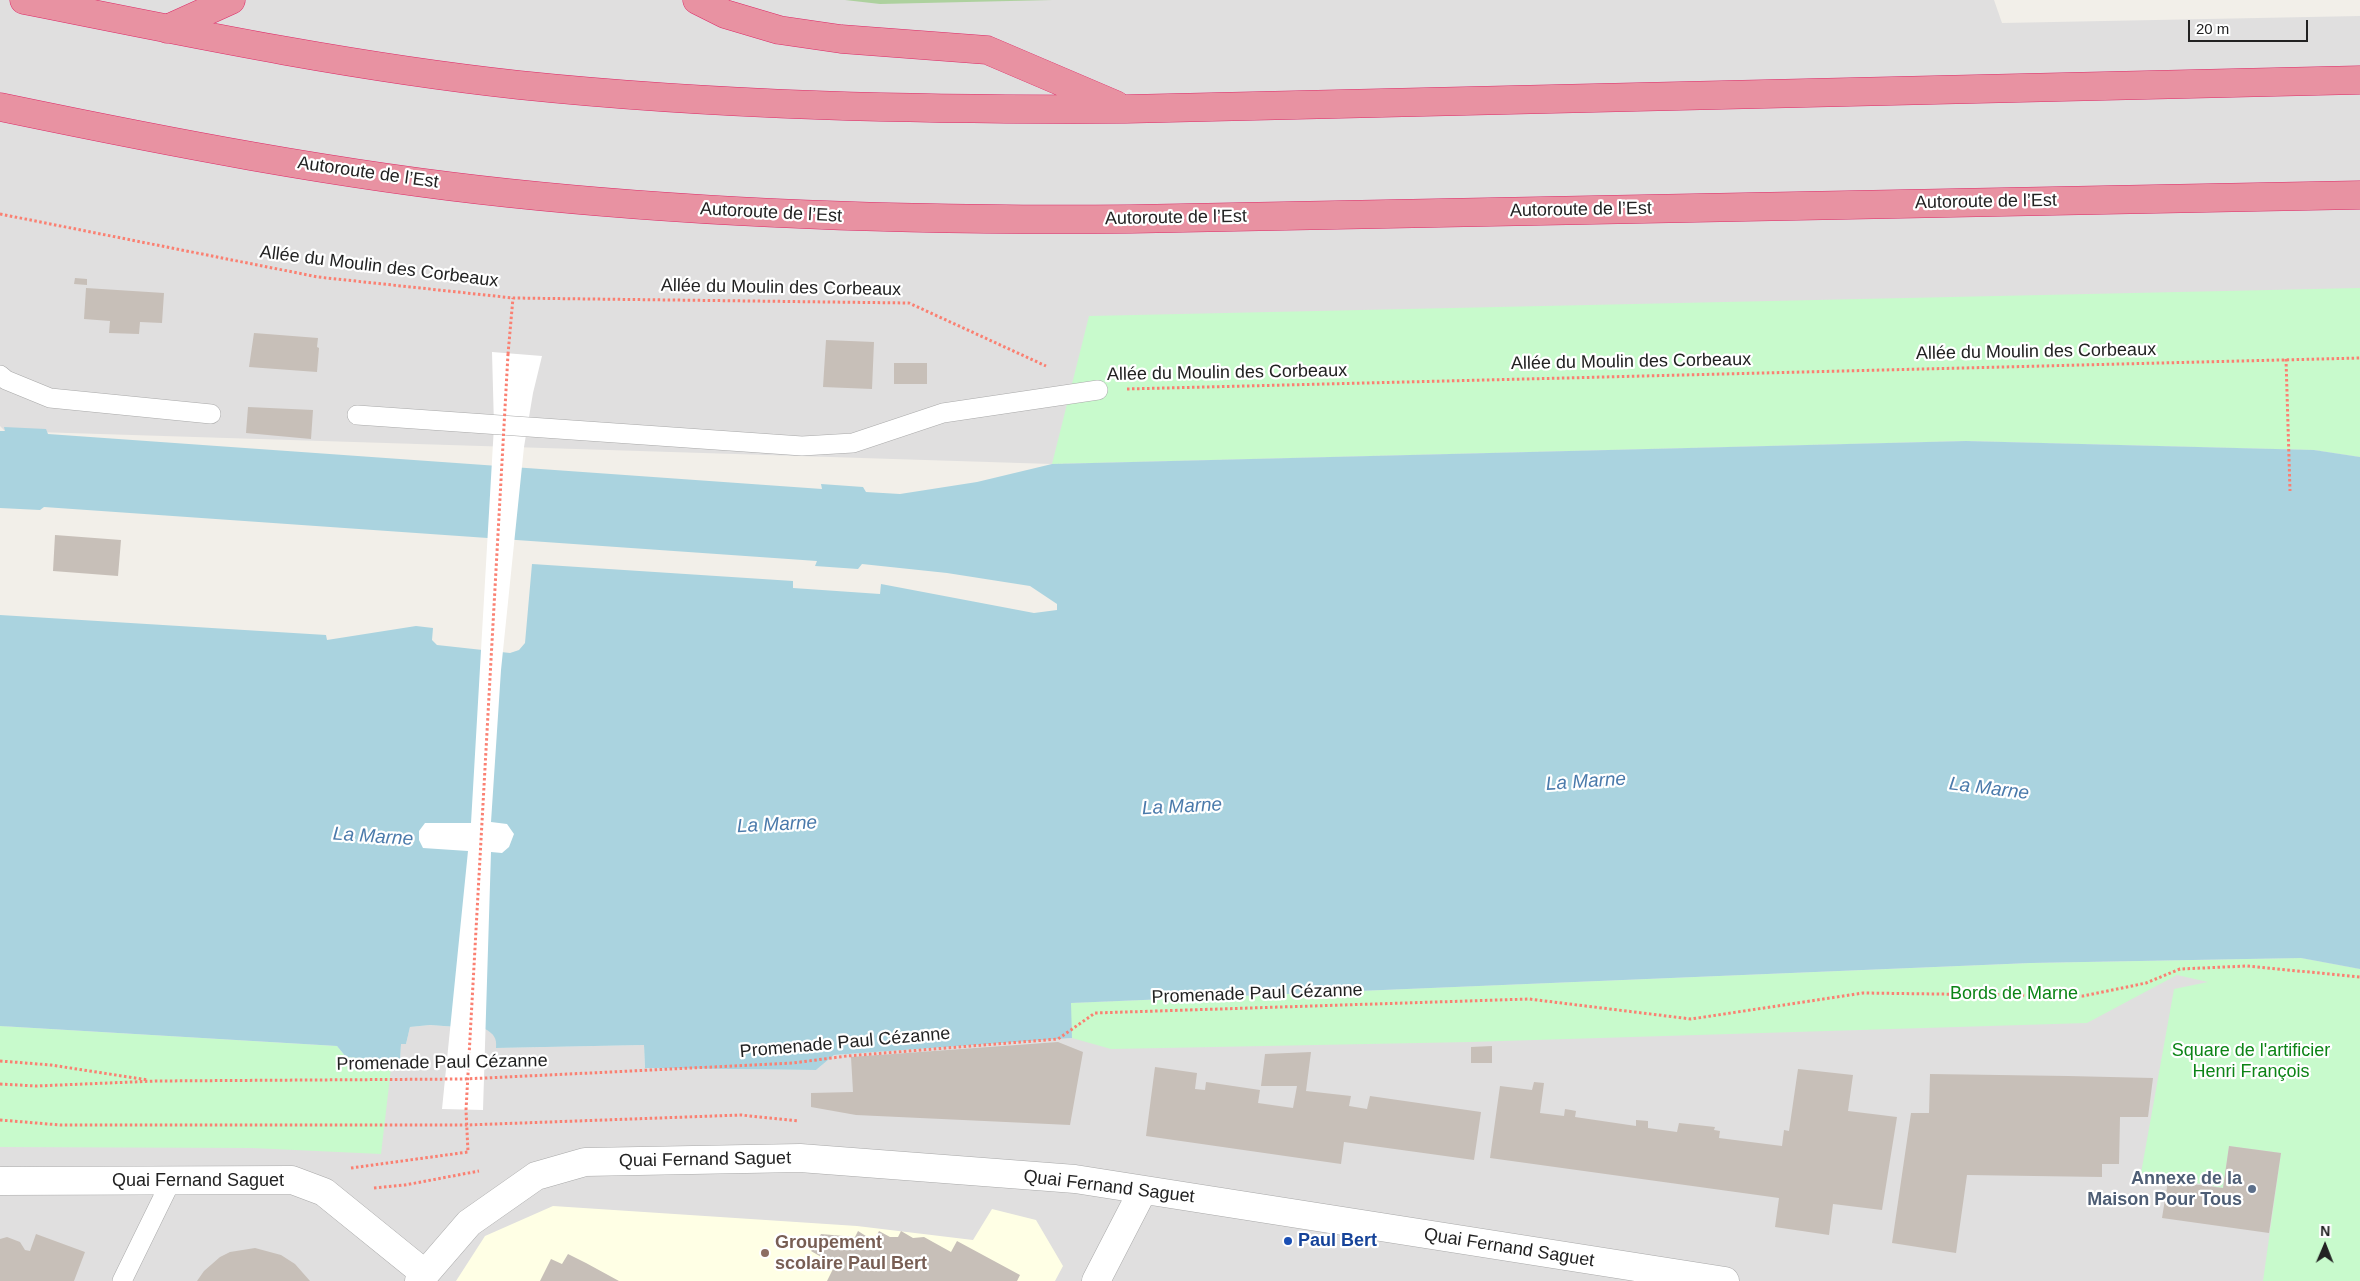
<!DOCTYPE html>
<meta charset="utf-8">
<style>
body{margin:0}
#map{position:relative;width:2360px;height:1281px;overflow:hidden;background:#f2efe9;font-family:Arial,sans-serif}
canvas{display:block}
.north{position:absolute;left:2300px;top:1221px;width:50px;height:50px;-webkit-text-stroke:4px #fff;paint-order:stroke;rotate:1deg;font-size:14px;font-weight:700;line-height:20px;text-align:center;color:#222}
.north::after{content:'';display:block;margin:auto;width:18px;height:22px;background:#222;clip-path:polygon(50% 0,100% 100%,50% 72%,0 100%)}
.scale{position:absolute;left:2188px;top:20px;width:120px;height:22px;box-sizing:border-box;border:2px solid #222;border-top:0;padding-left:6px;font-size:15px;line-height:18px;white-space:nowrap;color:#222;-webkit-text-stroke:4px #fff;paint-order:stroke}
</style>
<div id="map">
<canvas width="2360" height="1281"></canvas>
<div class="north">N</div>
<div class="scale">20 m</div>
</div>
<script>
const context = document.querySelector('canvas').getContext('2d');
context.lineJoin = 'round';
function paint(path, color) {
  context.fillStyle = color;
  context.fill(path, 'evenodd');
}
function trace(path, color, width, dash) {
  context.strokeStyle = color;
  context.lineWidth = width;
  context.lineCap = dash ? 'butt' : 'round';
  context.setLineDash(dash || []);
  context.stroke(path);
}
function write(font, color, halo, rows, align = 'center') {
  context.font = font + ' Arial,sans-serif';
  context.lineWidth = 4.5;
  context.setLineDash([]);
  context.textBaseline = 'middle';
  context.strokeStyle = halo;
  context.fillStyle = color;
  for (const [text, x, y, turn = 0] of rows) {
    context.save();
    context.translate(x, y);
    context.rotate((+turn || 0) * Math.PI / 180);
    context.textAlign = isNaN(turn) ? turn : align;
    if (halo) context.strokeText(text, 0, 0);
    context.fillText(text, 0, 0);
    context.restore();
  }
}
paint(new Path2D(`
 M0,0H1994L2002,23L2360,16V457L2314,450L1966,441L1052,464L5,431L0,426Z
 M2301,958L2360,969V1281H0V1026L400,1061L401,1043L406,1044L410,1027L430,1025L485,1029L493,1033L497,1040V1048L644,1045L645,1068L816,1070L834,1055L1071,1038L1070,1003Z`), '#e0dfdf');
paint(new Path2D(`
 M553,1206L857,1226L973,1240L992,1209L1036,1220L1063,1266L1055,1281H456L485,1236Z`), '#ffffe5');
paint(new Path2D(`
 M845,0H1053L880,4Z`), '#add19e');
paint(new Path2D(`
 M2360,288V457L2314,450L1966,441L1052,464L1089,316Z
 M2301,958L2360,969V1281H2263L2281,1153L2229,1146L2223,1188L2141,1173L2174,989L2208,982L2177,975L2087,1023L1470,1042L1111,1049L1072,1038L1070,1003L2031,963Z
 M0,1026L337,1046L346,1057L392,1060L381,1154L252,1148L0,1147Z`), '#c8facc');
paint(new Path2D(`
 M4,427L46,429L48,434L822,489L821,484L863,487L866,492L900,494L977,482L1052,464L1966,441L2314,450L2360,457V969L2301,958L2031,963L1071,1003L1072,1038L834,1055L816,1070L645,1068L644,1045L496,1048C497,1038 494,1034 485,1029L430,1025L410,1027L406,1044H401L400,1061L346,1057L337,1046L0,1026V615L326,635L327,640L416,626L433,628L432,640L437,645L510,653L519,650L525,643L532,564L793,581V588L880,594L881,584L1034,613L1057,610V604L1030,586L947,573L862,564L858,569L815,566L817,561L44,507L40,510L0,508V431H5Z`), '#aad3df');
paint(new Path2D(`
 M492,352L542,356L533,393L524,447L501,670L491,822L507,824L514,834L509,847L502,853L491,852L483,1110L442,1109L468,851L423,848L419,840V831L425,823H471L494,426Z`), '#fff');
paint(new Path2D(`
 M75,278L87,279V285L74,284Z
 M86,288L164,293L162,323L140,322L139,334L109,333L110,321L84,319Z
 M254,333L318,338L317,347L319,348L317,372L249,367Z
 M826,340L874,342L872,389L823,387Z
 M894,363H927V384H894Z
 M248,407L313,410L311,439L246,433Z
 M55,535L121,540L118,576L53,571Z
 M1058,1042L1083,1052L1070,1125L856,1115L811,1107V1093L853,1092L851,1057Z
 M1492,1046V1063H1471V1047Z
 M1311,1052L1306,1091L1351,1096L1349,1106L1367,1109L1370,1096L1481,1112L1474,1160L1344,1142L1341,1164L1146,1136L1155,1067L1197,1073L1195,1089L1205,1090L1206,1082L1260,1090L1258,1103L1293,1108L1297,1086H1261L1265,1054Z
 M1798,1069L1853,1075L1848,1111L1897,1117L1882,1210L1833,1204L1829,1235L1775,1227L1779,1198L1490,1158L1500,1086L1532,1090L1534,1082L1544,1083L1540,1113L1564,1116L1565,1109L1571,1110L1576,1111L1575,1117L1636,1126V1120L1648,1121V1128L1677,1132L1679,1123L1715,1127L1714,1130L1720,1131L1719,1138L1782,1146L1784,1130L1789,1131Z
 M1930,1074L2068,1076L2153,1078L2148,1117H2120L2119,1164H2102V1177L1967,1175L1956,1253L1892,1243L1911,1113H1929Z
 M2229,1146L2281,1153L2269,1233L2162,1218L2168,1181L2223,1188Z
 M858,1231L869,1238L876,1237L879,1231L890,1237H898L901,1231L913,1238L924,1237L951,1252L957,1241L1020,1275L1017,1281H827L835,1265L811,1251L821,1234L855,1237Z
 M36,1234L85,1252L74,1281H0V1239L7,1237L20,1242L25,1250L30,1251Z
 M255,1248L281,1255L295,1264L310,1281H197L204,1271L220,1257L230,1252Z
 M568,1254L586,1263L619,1281H540L551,1259L562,1264Z`), '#c7bfb8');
const service = new Path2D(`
 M0,375L6,380L50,398L211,414
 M357,415L802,446L853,443L943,413L1098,390
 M122,1281L171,1181`);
const pedestrian = new Path2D(`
 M0,1181L292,1180L324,1192L424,1273`);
const minor = new Path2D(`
 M419,1281L469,1223L536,1176L585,1162L800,1158L1075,1179L1725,1281
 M1096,1281L1143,1190`);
const motorway = new Path2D(`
 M24,0C188,33 352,67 519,85C721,106 923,110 1126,109L2360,80
 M697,0L725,14L779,30L841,39L987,50L1116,105
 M167,29L231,0
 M0,107C168,142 337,175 508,193C715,215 923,221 1131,219L2360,195`);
trace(service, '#a9a9a9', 20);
trace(pedestrian, '#a9a9a9', 29);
trace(minor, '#a9a9a9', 29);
trace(motorway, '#dc2a67', 29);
trace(new Path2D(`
 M0,214L318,277L513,298L909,303L1046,366
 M508,354L513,298
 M2286,359L2290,491
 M1127,389L2360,358
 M0,1061L51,1065L148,1080
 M0,1084L36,1086L156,1081L464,1079L611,1072L793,1063L847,1056L1058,1039L1095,1013L1529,999L1691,1019L1863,993L2083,996L2146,983L2180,969L2247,966L2360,977
 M0,1120L60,1125H467L741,1115L799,1121
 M351,1168L468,1152L466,1110
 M374,1188L405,1185L479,1171`), '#fa8072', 3, [2.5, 2.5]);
trace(service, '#fff', 19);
trace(pedestrian, '#fff', 28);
trace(minor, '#fff', 28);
trace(motorway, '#e892a2', 28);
trace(new Path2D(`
 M466,1110L508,354`), '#fa8072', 3, [2.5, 2.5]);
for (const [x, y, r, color] of [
 [2252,1189,5,"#5c6f8a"],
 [1288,1241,5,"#1a4fb4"],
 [765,1253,5,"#8d6e63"]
]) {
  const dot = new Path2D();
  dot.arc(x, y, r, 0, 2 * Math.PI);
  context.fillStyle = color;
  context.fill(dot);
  trace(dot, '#fff', 2);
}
write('18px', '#222', '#fff', [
 ["Autoroute de l’Est",368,173,8],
 ["Autoroute de l’Est",1986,202,-1],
 ["Autoroute de l’Est",1581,210,-1],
 ["Autoroute de l’Est",771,213,3],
 ["Autoroute de l’Est",1176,218,-1],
 ["Allée du Moulin des Corbeaux",379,267,7],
 ["Allée du Moulin des Corbeaux",781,288,1],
 ["Allée du Moulin des Corbeaux",2036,352,-1],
 ["Allée du Moulin des Corbeaux",1631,362,-1],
 ["Allée du Moulin des Corbeaux",1227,373,-1],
 ["Promenade Paul Cézanne",1257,994,-2],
 ["Promenade Paul Cézanne",845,1043,-5],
 ["Promenade Paul Cézanne",442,1063,-1],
 ["Quai Fernand Saguet",705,1160,-1],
 ["Quai Fernand Saguet",198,1181],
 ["Quai Fernand Saguet",1109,1187,7],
 ["Quai Fernand Saguet",1509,1248,9]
]);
write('18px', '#0c8416', '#fff', [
 ["Bords de Marne",2014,994],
 ["Square de l'artificier",2251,1051],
 ["Henri François",2251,1072]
]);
write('bold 18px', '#4e5e75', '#fff', [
 ["Annexe de la",2242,1179],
 ["Maison Pour Tous",2242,1200]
], 'right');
write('bold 18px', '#164399', '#fff', [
 ["Paul Bert",1298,1241]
], 'left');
write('bold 18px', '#785e54', '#fff', [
 ["Groupement",775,1243],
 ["scolaire Paul Bert",775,1264]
], 'left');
write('italic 19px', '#4a7aab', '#fff', [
 ["La Marne",1586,782,-4],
 ["La Marne",1989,789,7],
 ["La Marne",1182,807,-3],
 ["La Marne",777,825,-3],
 ["La Marne",373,837,4]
]);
</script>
